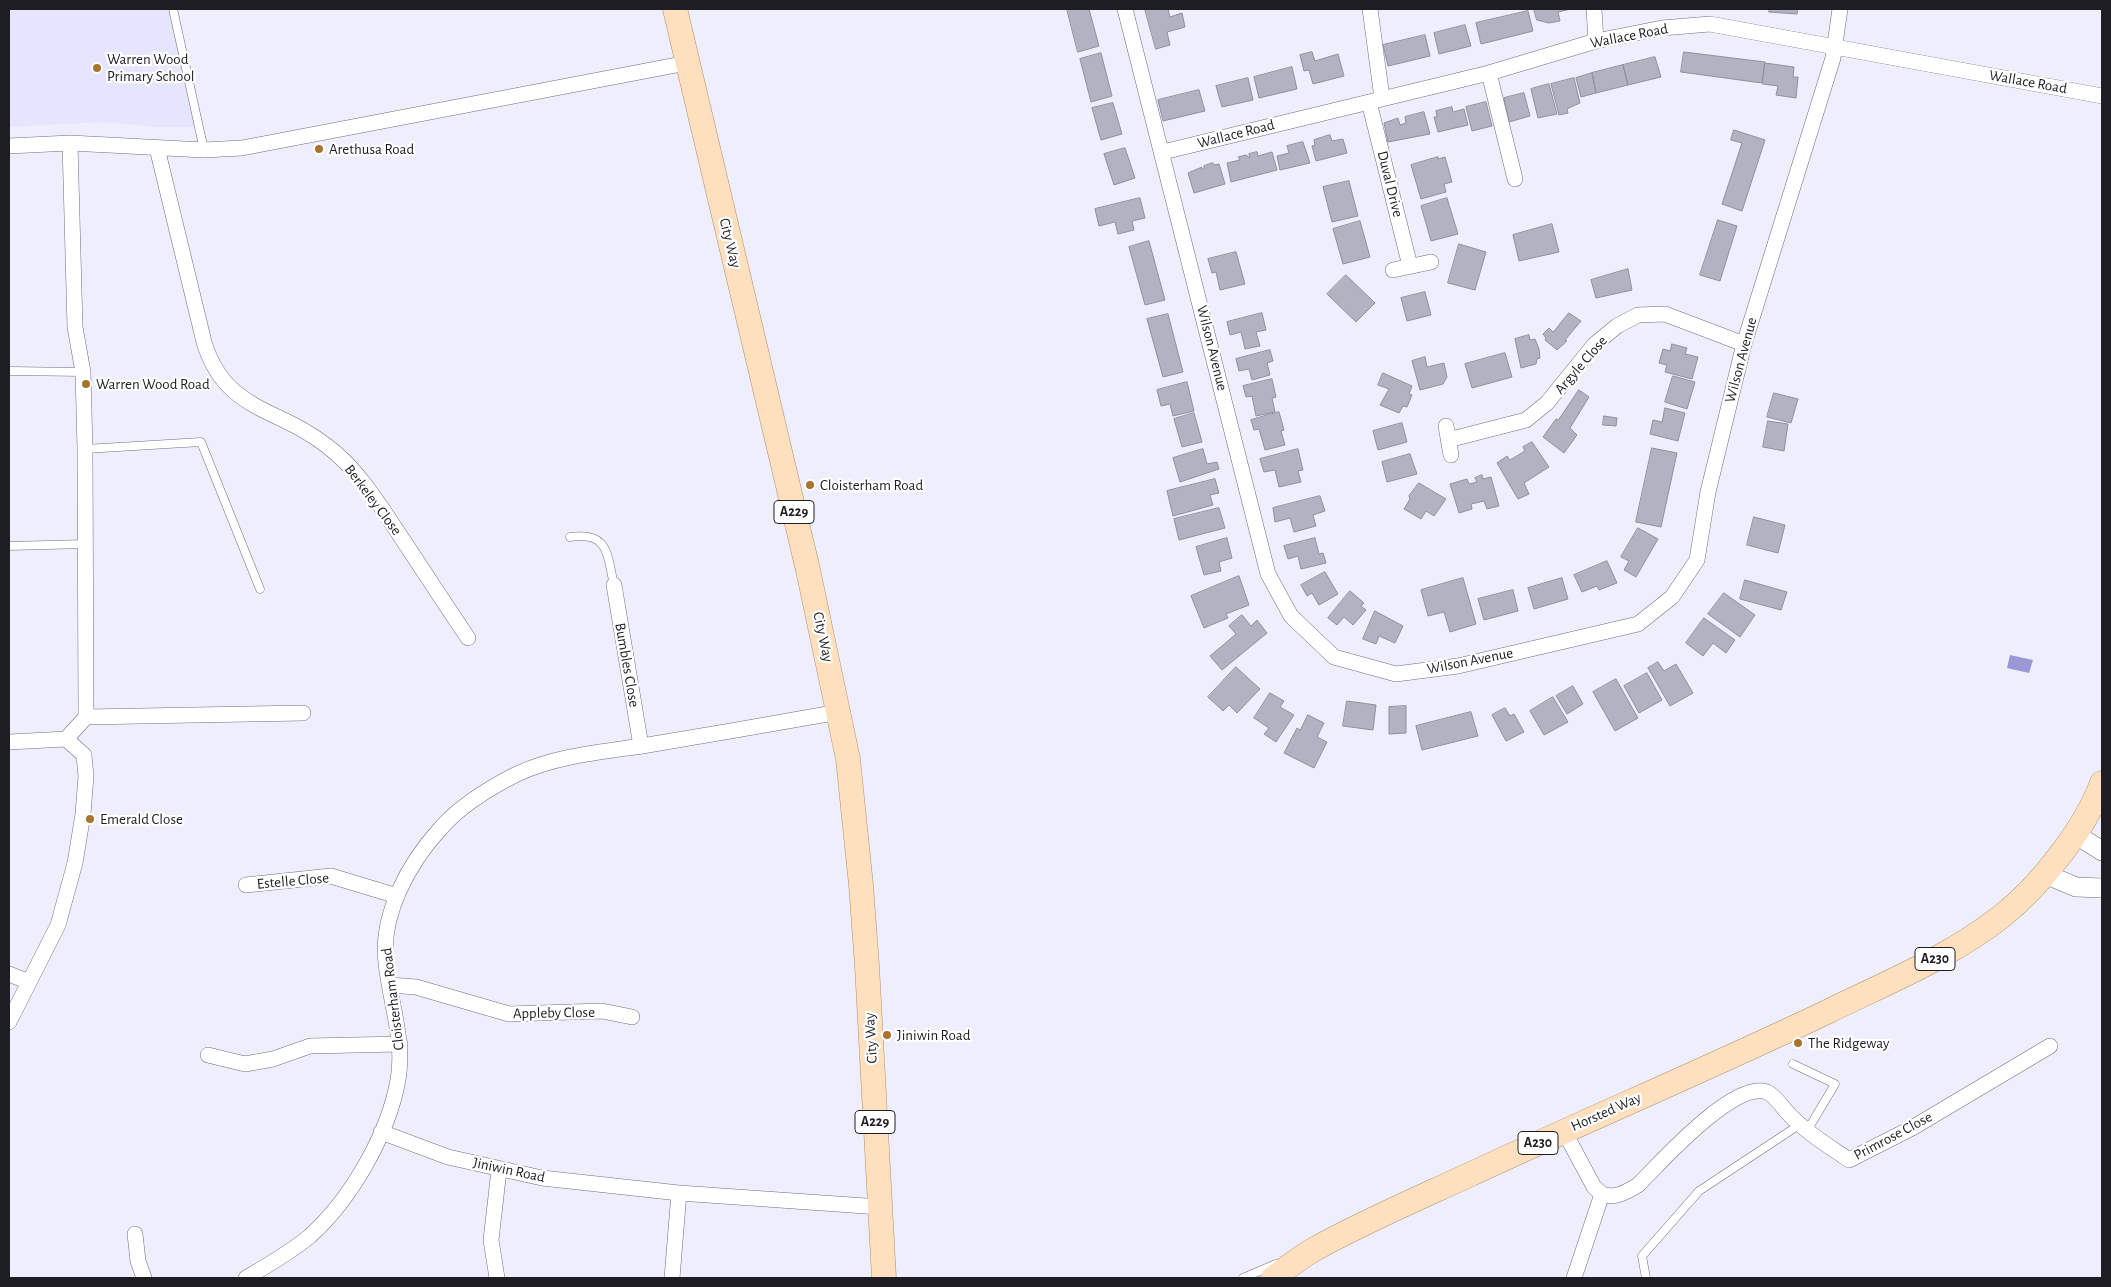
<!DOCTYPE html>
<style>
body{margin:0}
#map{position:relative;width:2111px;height:1287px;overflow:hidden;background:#eeeefd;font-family:"Alegreya Sans",sans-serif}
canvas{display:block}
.frame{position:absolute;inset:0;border:10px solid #1d1d23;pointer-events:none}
</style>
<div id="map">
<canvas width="2111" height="1287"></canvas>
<div class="frame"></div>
</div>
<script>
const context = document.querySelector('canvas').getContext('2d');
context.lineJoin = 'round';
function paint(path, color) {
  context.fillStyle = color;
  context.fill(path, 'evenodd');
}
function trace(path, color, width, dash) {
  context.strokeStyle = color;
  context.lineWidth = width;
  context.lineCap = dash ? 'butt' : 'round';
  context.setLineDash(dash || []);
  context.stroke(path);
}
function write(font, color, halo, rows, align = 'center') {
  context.font = font + ' "Alegreya Sans",sans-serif';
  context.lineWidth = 4.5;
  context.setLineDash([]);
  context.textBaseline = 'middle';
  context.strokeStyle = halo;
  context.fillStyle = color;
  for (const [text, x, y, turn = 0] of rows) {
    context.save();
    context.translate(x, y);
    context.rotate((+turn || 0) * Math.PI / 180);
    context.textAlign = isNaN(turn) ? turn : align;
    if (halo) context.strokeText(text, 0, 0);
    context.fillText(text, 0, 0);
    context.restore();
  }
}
paint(new Path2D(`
 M9,9H171L198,127H157L105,122L9,127Z`), '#e6e5ff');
paint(new Path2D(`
 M2010,655L2033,660L2029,673L2007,668Z`), '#9c98d6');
const building = new Path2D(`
 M1067,9H1089L1099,46L1078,52Z
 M1145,9H1168L1170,17L1182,13L1185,27L1167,32L1170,45L1156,49Z
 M1534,9H1571L1558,12L1560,21L1549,23L1537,20Z
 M1770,9H1798L1797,14L1769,12Z
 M1528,11L1533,31L1481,44L1476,23Z
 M1465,25L1471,46L1439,54L1434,33Z
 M1425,35L1430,56L1388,66L1383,45Z
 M1312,52L1315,61L1338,54L1344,76L1313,84L1309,70L1304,71L1300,55Z
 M1684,52L1765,62L1762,83L1681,72Z
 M1101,53L1112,96L1091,102L1080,59Z
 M1655,57L1661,77L1628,85L1623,65Z
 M1765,63L1794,67L1793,77H1798L1796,98L1776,95L1778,86L1763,84Z
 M1623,65L1628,85L1596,93L1592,73Z
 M1292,67L1297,89L1259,98L1254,77Z
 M1592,73L1596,93L1581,97L1576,78Z
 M1248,78L1253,100L1222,107L1216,86Z
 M1574,78L1580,103L1567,109L1568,113L1559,115L1551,84Z
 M1549,84L1557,114L1538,118L1531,89Z
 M1199,90L1205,111L1163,121L1158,100Z
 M1524,93L1530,116L1509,122L1504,98Z
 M1486,102L1492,126L1472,131L1466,107Z
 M1113,103L1122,134L1101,140L1092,108Z
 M1452,107L1453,112L1464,109L1468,125L1438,132L1434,117H1437L1436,111Z
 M1424,112L1430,134L1388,142L1384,123L1398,118L1400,125L1406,123L1405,117Z
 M1734,130L1765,140L1742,211L1722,204L1742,143L1731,140Z
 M1330,135L1332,141L1343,139L1347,153L1316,161L1312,146L1315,145L1314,140Z
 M1303,142L1310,163L1280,170L1277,156L1289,153L1287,146Z
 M1125,148L1135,178L1114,185L1104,154Z
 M1257,152L1258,156L1272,152L1277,170L1231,182L1227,163L1240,160L1238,157L1246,155L1250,158L1249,154Z
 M1438,157V159L1445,157L1452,182L1444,184L1446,192L1421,199L1411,165Z
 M1213,163L1214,165L1219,164L1225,184L1194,193L1188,173L1202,167L1201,169H1204V166Z
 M1349,181L1358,216L1332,222L1323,187Z
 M1140,198L1145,218L1132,221L1134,230L1118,234L1115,222L1099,226L1095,209Z
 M1447,198L1458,234L1431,241L1421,206Z
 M1718,220L1737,226L1720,281L1700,275Z
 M1360,221L1370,257L1343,264L1333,229Z
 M1552,224L1559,252L1519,261L1513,235Z
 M1149,241L1165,300L1145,305L1129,247Z
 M1459,244L1486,252L1475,290L1448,283Z
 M1236,252L1245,284L1220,290L1216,272L1212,273L1208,259Z
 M1628,269L1632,290L1596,298L1591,280Z
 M1346,275L1375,303L1356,322L1327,294Z
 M1425,292L1431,315L1407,321L1401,298Z
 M1262,313L1266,330L1256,332L1260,346L1245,349L1241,332L1230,335L1227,322Z
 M1569,313L1581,321L1565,340L1567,341L1557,350L1545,340L1546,338L1543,334L1549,328L1553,332Z
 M1168,314L1183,372L1163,377L1147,319Z
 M1529,335L1530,340L1535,339L1539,349L1540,358L1537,359L1536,364L1521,368L1515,339Z
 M1672,344L1687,348L1685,354L1698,357L1692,379L1665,372L1667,365L1659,363L1663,349L1670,351Z
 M1270,350L1273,361L1267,363L1270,375L1252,380L1249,369L1239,371L1236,359Z
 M1505,353L1512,377L1472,388L1465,364Z
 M1425,357L1427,367L1444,363L1447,377L1443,384L1420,390L1412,361Z
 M1383,373L1412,386L1409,394L1412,395L1407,407L1403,406L1399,413L1380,405L1389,389L1378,385Z
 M1673,376L1695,382L1687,409L1665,402Z
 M1272,379L1276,397L1272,398L1275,412L1256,416L1252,396L1246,397L1243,386Z
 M1187,382L1194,411L1173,416L1170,404L1161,406L1157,390Z
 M1579,390L1589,397L1570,428L1577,435L1564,453L1543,437L1556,419L1558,420Z
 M1774,393L1798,399L1791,423L1767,417Z
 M1665,408L1685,413L1678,441L1650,434L1653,420L1662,422Z
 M1279,412L1284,430L1281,431L1285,445L1265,450L1259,429L1254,430L1251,420Z
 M1194,413L1202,442L1182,447L1174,419Z
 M1604,416L1617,418L1616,426L1603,425Z
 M1768,421L1788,424L1784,451L1763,447Z
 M1402,423L1407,442L1378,450L1373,431Z
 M1532,442L1549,467L1524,483L1529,494L1518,499L1497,463L1507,456L1510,460L1525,451L1523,447Z
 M1652,448L1677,453L1661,527L1636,522Z
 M1203,449L1207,464L1217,462L1219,469L1180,482L1173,458Z
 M1298,449L1303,470L1298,471L1301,482L1279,487L1275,470L1264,472L1260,459Z
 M1410,454L1417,474L1387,482L1382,462Z
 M1482,475L1483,479L1491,477L1499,506L1487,509L1484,501L1471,504L1472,509L1459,513L1450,484L1467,479L1469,484L1477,482L1475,478Z
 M1215,479L1219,493L1210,495L1213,505L1173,516L1167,491Z
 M1419,483L1446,499L1434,516L1426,511L1421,519L1404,509L1410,499L1409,496Z
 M1320,496L1325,511L1313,515L1316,526L1294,532L1290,518L1275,522L1273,508Z
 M1219,508L1225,528L1179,540L1174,519Z
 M1754,517L1785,525L1778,553L1747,545Z
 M1638,528L1658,539L1636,577L1624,570L1629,561L1621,557Z
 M1227,538L1232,558L1219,562L1221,571L1204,575L1196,547Z
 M1315,538L1319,554L1323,553L1326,563L1301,569L1298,556L1288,559L1284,546Z
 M1607,561L1617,583L1599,590L1597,586L1582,592L1574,575Z
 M1325,572L1338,594L1319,605L1312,593L1307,596L1301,585Z
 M1239,576L1249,605L1226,614L1228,618L1204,628L1191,596Z
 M1463,578L1476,624L1450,632L1444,612L1428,616L1421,590Z
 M1562,578L1568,599L1534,609L1528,588Z
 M1745,580L1787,592L1781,610L1740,599Z
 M1513,590L1518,611L1484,620L1478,599Z
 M1350,591L1364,603L1361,606L1366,610L1353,625L1344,617L1337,625L1328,618Z
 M1724,593L1755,615L1740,637L1708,614Z
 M1375,611L1403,626L1395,643L1379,636L1376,644L1363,639Z
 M1242,615L1251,626L1257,620L1267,633L1222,670L1210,656L1236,634L1229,626Z
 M1704,618L1735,640L1726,653L1713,643L1703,656L1686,643Z
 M1658,662L1664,671L1676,664L1693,693L1670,706L1648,668Z
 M1236,667L1260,689L1237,713L1229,705L1223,711L1208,697Z
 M1647,673L1662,700L1639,713L1624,686Z
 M1616,679L1638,718L1615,731L1593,692Z
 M1573,686L1583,704L1567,714L1556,696Z
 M1270,693L1284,701L1280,707L1294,715L1276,742L1264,734L1269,728L1254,718Z
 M1553,697L1568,722L1544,735L1530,711Z
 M1347,701L1376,705L1373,730L1343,726Z
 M1406,706V733L1389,734V707Z
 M1505,708L1510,716L1514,714L1524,732L1506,741L1492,715Z
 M1471,712L1478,736L1422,750L1416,726Z
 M1308,715L1324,723L1317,737L1327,742L1314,768L1284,753L1297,728L1300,730Z`);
paint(building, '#b2b2c3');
trace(building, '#8f8f9f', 1);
const service = new Path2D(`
 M173,9L204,150
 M9,371L83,372
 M85,449L201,442L260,589
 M570,537C609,531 607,555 614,585
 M9,546L86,544
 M1793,1064L1835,1084L1807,1131
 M1243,1278L1276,1264
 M1646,1278L1642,1256L1699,1191L1799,1125`);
const minor = new Path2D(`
 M1125,9L1268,574L1291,616L1334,657L1396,674L1458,666L1638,624L1672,597L1697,560L1708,492L1744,344L1833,58L1840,9
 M1370,9L1382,98
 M1594,9L1596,41
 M1489,73L1515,179
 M1369,102L1410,266
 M9,146L70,143L204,150L242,148L687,63
 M157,148L204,342C225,412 278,407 327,446C359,470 381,507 403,540C425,573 446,606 468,638
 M1163,152L1489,73L1596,41L1662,28L1710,24L2102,96
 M1393,270L1431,262
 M1446,426L1451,455
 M1448,440L1526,420L1547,403L1594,345L1617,326L1638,315L1665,314L1744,344
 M614,585L641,746
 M86,717L303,713
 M66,739L86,717L85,449L83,372L75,327L70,143
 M9,742L66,739
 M246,885L331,876L397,896
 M9,974L29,982
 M390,985L416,987L509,1014L602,1011L632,1017
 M9,1022L58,925L64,903L75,863L83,814L86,776L84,755L66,739
 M208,1055L245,1064L273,1059L310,1046L400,1044
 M1564,1131L1594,1187L1602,1194L1574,1278
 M381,1132L448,1157L542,1178L679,1193L880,1207
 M1602,1194C1616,1199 1626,1192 1638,1185C1661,1162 1734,1080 1767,1092C1774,1095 1781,1105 1786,1111C1804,1131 1827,1145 1849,1160L1912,1128L2050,1046
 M135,1234L138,1261L144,1278
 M246,1278C268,1265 291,1252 310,1236C351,1199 388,1135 398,1080C405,1041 390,1002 386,963C380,915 409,863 440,829C459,807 491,787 517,774C556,756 600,752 642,746C708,735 773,724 839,712
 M497,1278L491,1240L499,1170
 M672,1278L679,1193`);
const tertiary = new Path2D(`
 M2075,834L2102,851
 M2045,874L2076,887L2102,888`);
const primary = new Path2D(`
 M675,9L808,570L848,759L861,885L867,966L884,1278
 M1273,1278C1286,1269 1299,1258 1313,1250C1363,1222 1417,1199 1469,1175C1589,1119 1710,1068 1829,1011C1888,982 1950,957 2002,916C2040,886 2085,829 2102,783`);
trace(service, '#6f6e7e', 9);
trace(minor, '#6f6e7e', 16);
trace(tertiary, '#6f6e7e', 20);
trace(primary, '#af8f6c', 25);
trace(service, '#fff', 8);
trace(minor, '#fff', 15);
trace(tertiary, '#fff', 19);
trace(primary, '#fee0be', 24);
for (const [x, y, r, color] of [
 [97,68,5,"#a9732e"],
 [319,149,5,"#a9732e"],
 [86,384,5,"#a9732e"],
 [810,485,5,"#a9732e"],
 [90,819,5,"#a9732e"],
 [887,1035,5,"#a9732e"],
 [1798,1043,5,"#a9732e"]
]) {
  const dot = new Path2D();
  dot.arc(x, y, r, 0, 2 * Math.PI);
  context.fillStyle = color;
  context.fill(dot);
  trace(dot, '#fff', 2);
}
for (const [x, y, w] of [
 [794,512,40],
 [1935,959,40],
 [875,1122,40],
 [1538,1143,40]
]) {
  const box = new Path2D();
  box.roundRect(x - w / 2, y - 11.5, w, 23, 4);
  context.fillStyle = '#fff';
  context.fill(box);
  trace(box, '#1d1d23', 1);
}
write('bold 14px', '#1d1d23', null, [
 ["A229",794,512],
 ["A230",1935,959],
 ["A229",875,1122],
 ["A230",1538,1143]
]);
write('15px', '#1d1d23', '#fff', [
 ["Wallace Road",1629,36,-11],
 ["Wallace Road",2028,82,10],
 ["Wallace Road",1236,134,-14],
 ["Duval Drive",1390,184,76],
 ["City Way",730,243,76],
 ["Wilson Avenue",1212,348,76],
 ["Wilson Avenue",1741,360,-75],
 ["Argyle Close",1581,365,-49],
 ["Berkeley Close",373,500,53],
 ["City Way",823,637,78],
 ["Wilson Avenue",1470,661,-11],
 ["Bumbles Close",627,665,80],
 ["Estelle Close",293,881,-5],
 ["Cloisterham Road",393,999,-97],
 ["Appleby Close",554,1013,-1],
 ["City Way",871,1038,-93],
 ["Horsted Way",1606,1112,-24],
 ["Primrose Close",1893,1136,-28],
 ["Jiniwin Road",509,1170,12]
]);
write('15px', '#1d1d23', '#fff', [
 ["Warren Wood",107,59],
 ["Primary School",107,76],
 ["Arethusa Road",329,149],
 ["Warren Wood Road",96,384],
 ["Cloisterham Road",820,485],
 ["Emerald Close",100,819],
 ["Jiniwin Road",897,1035],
 ["The Ridgeway",1808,1043]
], 'left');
</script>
